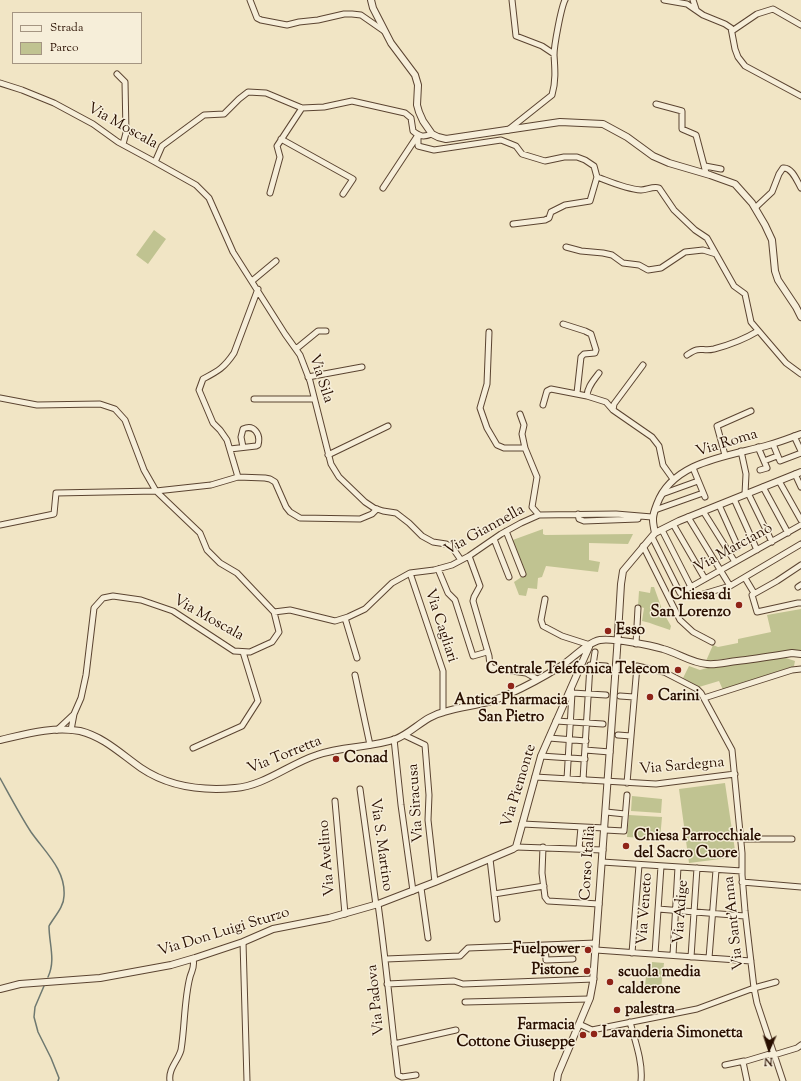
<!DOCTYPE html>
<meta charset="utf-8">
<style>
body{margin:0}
#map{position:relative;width:801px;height:1081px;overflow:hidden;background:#f1e5c5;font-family:"Sorts Mill Goudy",serif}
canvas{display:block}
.legend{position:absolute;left:12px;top:12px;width:130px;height:52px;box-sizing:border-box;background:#f6eed9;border:1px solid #a49582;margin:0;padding:5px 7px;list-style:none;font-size:12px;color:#290f00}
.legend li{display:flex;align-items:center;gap:8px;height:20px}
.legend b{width:20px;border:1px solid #a49582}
.north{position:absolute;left:749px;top:1029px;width:40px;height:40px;-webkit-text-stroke:3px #f6eed9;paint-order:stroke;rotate:183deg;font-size:11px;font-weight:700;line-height:16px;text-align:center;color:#290f00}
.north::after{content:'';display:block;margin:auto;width:14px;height:18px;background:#290f00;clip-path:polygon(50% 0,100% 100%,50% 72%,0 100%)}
</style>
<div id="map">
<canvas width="801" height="1081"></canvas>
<ul class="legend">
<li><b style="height:5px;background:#f6eed9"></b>Strada</li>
<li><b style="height:11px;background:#c0c391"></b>Parco</li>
</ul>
<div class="north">N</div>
</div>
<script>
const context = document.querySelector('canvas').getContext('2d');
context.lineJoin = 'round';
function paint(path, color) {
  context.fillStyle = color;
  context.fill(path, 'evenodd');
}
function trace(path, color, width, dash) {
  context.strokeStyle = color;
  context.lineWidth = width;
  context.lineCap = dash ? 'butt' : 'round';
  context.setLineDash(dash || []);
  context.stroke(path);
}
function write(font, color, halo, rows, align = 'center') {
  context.font = font + ' "Sorts Mill Goudy",serif';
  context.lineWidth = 3;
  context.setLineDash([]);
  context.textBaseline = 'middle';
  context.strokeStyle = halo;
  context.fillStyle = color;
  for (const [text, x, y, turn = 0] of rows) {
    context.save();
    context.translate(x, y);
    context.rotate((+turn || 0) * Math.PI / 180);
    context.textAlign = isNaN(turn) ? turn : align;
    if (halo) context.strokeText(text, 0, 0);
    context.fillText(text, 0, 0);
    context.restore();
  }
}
paint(new Path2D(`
 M154,230L166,239L148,264L136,255Z
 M543,529V534L545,535L633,534L628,544L589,543V560L600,562L598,572L546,566L542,577L538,578L537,589L528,588L526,596L519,595L514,582L520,578L523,574L510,541Z
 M651,587H654L663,612L671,626L670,630C660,627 652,623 642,621L644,608L638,606L639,591L650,593Z
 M801,609V650L706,661L713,645L718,647L738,643V639L771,632L767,615Z
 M786,656V658L795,661L794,666L723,690L719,681L699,687L683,678L689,666L700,670L707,668Z
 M725,783L736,857L689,863L679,789Z
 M632,796L662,799L661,813L631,811Z
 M629,815L662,817L660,839L627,837Z
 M652,962L664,963L661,988L645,987L646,976H651Z`), '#c0c391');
trace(new Path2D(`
 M0,778C10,796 20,815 31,832C45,852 66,870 64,896C64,907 54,917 49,926C49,944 56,960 48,977
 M44,986L35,1007L34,1017L38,1032L51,1058L59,1078L58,1081`), '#6e7870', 1.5);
const minor = new Path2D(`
 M250,0L257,18L261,20L287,25L299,22L318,20L344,14H352L361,15L384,31
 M512,0L516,36L542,46L554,54
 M664,0L687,4L703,15L725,24L731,28L735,49L738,57L745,66L801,96
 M693,0L696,9
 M732,31L757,14L773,9L801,25
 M117,74L125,82L126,133L123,144
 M0,83L22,90L54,103L93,124L118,142L155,162L162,146L204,115L224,114L239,99L248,92L266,93L302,108L324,107L352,101L405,113L411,118L413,131C420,137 424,137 432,134
 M656,104L682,111V129L696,135L706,173
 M508,130L552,95C556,82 555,69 554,55C554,46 561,8 565,0
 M418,135V146L434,150L501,140L516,146L522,154L545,161L564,157H577L585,160L594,166L597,177L600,178C613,183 627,189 641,190C647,190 653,186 659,188L674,210L695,230L707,238L734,286L745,294L751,322L786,363L801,374
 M281,139L353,179L343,194
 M155,162L196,185L209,198L233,252L285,334L300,355L310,381L331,464L339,477L365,502L374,508L383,511L396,513L409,523L422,536L433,542L446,544L452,547L461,560
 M705,166L721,169
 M383,188L418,135
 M270,193L280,157L277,146L302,108
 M755,208L772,192L779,174L783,168C792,167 797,181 801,188
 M513,224L545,220L549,218L551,212L565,205L590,201L597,177
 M566,247L581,251L603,253L612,255L623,263L639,265L648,270L661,268L685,252L703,250L716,254
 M252,281L276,261
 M563,324L585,331L591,334L596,350L595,353L584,354L581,357L577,393
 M489,332L487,384L480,408L487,428L497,445L504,448H525
 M296,349L318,331H326
 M687,355C701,345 701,352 714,349C729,345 745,339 758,331
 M308,377L362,367
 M587,396C587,387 594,380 599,373
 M0,398L37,405L100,404L115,409L125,420L144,470L156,491L200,533L207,550L220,563L237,573L274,612L279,632L272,642L250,652L234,651L173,611L141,600L113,596L103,598L94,608L86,675L81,698L74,714L71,730
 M254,399H314
 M543,405L547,391L551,389L587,396L606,402L613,410L652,437L659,446L663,465L673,479
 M613,410L614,404L643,365
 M520,414L524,425L522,434L525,448L537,477L532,507L539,515
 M794,436L801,451
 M773,444L780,461L801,453
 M758,447L767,468L760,470
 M230,449L256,446L258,445C261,434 254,424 243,429L241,437L243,447
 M741,451L746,474L745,494
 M328,455L388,426
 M725,455L717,426L751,411
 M764,461L777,456
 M693,468L705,497
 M795,474L801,487
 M238,477L227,440L220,430L213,423L199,390L203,379C218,371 224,368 234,353L258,289
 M779,481L801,520
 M763,487L788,533
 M748,493L772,542
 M662,494L698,481
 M734,499L757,550
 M719,505L738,547L728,552
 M655,510L703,493
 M703,511L735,562
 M578,514L579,519L584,521L638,519
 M688,517L730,586
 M673,524L705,579
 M0,525L54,514L56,493L156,491L211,485L238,477L265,478L270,479L275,482L286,507L290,512L300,518L360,519L372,514L377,509
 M662,530L691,587
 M506,531L523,574
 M652,537L680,593L801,525
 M494,539L509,577
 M643,546L680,620L693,632L712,642
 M469,556L480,586L474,597L473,601L489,656L490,666L492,668L526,673L537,679
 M801,565L777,581L752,595L757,612L798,603H801
 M438,569L448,593L455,600L473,656L487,652
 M410,573L443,671V712
 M745,578L754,593
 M798,587L801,585
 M700,595L730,586L801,544
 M545,599L541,620L543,626L562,636L590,645
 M274,612L290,610L335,621L348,617L365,609L392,583L410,573L434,570L452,565L469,556L501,534L521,523L539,515L616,514L652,517
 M345,618L357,658
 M636,644L638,608
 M592,665L606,666
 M355,675L370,745
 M572,693L606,695
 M620,696L634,697
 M704,698L792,670L801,669
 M556,721L603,724
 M57,730L74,714
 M404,735L425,745L429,795L428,820L435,882
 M618,735L631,736
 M549,738L586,741
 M394,739L401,805L413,891
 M193,748L242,726L258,701L243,652
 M585,750L610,752
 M541,756L585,759
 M535,777L656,784L735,774
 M567,779L572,693L571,688
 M583,780L590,665H593L595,652
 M627,783L637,666L664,672L697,689L701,693L732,750L742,853V875L745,911L754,988L757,1003L783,1081
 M360,789L376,905
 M335,801L345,914
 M606,812L625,814
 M522,824L605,828
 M605,830L624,831L627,795
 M741,839H792
 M516,847L603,850
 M543,847L542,873L545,897L548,901L599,904
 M579,849L581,827
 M490,859L497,919
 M602,862L742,871
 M742,882L801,887
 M421,888L428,938
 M494,894L544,886
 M378,904C386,961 391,1018 398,1075L402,1077L416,1075
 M658,909L745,916
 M243,942L247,1081
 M545,945L546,960L573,959
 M596,950L751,961
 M632,953L639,865
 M655,954L661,866
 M673,955L678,867
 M691,957L697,868
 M709,958L716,870
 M386,959L460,956L468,948L596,943
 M387,984L454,981L463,984L594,979
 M465,1002L589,999
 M630,1022C635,1041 643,1062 641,1081
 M579,1024L592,1030L697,1009L754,988L776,982
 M394,1044L456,1030
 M774,1055L797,1048L801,1045
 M725,1065L744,1061
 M170,1081C168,1069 178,1061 181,1050C185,1026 184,1000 190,977C192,970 195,967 193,959
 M747,1081L743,1062L773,1053`);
const tertiary = new Path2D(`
 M371,0L373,8L391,43L415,75L418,85L417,105L419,112L423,121L432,134L438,137L446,139L560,122L603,124L627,137L653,156L669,163L710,175L735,184L752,203L765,225L772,240L775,271L778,280L796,307L801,317
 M655,533C652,519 652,517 657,504C673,460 731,456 769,445C780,442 790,438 801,434
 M0,740C26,734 53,726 80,731C104,737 121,754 141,768C169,787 202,791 235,788C264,786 289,764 317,755C342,746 371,748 396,739C413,732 425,716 444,712C466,705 488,705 509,694C527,686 545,676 561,666C572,659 588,642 600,640C613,638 650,645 663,649C678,653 691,663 707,664C717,665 727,662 737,661C755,659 773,656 792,653L801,654
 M0,989L20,984L100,978L171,965L195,958L243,942L273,929L329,918L378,904L435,882L513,849L516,847L541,756L589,647
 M557,1081L558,1074L590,998L593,982L617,650L621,584L623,571L655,533L679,521L801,472`);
trace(minor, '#5b4431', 7);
trace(tertiary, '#5b4431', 8);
trace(minor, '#f6eed9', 5);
trace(tertiary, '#f6eed9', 6);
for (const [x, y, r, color] of [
 [739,605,4,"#8f2418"],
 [608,631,4,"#8f2418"],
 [678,670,4,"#8f2418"],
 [511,686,4,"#8f2418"],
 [650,697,4,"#8f2418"],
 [336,759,4,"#8f2418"],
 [626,846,4,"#8f2418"],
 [588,950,4,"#8f2418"],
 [587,971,4,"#8f2418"],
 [610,982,4,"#8f2418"],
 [617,1010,4,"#8f2418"],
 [594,1034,4,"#8f2418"],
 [583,1035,4,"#8f2418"]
]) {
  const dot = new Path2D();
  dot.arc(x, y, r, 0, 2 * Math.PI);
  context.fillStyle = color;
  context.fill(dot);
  trace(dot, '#f6eed9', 1.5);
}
write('15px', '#290f00', '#f6eed9', [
 ["Via Moscala",122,127,29],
 ["Via Sila",320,379,72],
 ["Via Roma",727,444,-17],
 ["Via Giannella",485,531,-29],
 ["Via Marcianò",734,549,-29],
 ["Via Moscala",208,619,29],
 ["Via Cagliari",440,626,72],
 ["Via Torretta",285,756,-22],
 ["Via Sardegna",682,767,-5],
 ["Via Piemonte",520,786,-73],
 ["Via Siracusa",417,803,-94],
 ["Via S. Martino",380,845,82],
 ["Via Avelino",328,858,-95],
 ["Corso Italia",589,863,-86],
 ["Via Veneto",646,909,-86],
 ["Via Adige",682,912,-86],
 ["Via Sant'Anna",735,923,-96],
 ["Via Don Luigi Sturzo",224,933,-17],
 ["Via Padova",377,1000,-96]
]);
write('bold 15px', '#290f00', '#f6eed9', [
 ["Chiesa di",731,596,"right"],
 ["San Lorenzo",731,613,"right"],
 ["Esso",616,631],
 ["Centrale Telefonica Telecom",670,670,"right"],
 ["Carini",658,697],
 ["Antica Pharmacia",511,701,"center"],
 ["San Pietro",511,718,"center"],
 ["Conad",344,759],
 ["Chiesa Parrocchiale",634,837],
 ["del Sacro Cuore",634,854],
 ["Fuelpower",580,950,"right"],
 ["Pistone",579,971,"right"],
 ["scuola media",618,973],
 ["calderone",618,990],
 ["palestra",625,1010],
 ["Farmacia",575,1026,"right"],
 ["Cottone Giuseppe",575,1043,"right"],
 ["Lavanderia Simonetta",602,1034]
], 'left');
</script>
